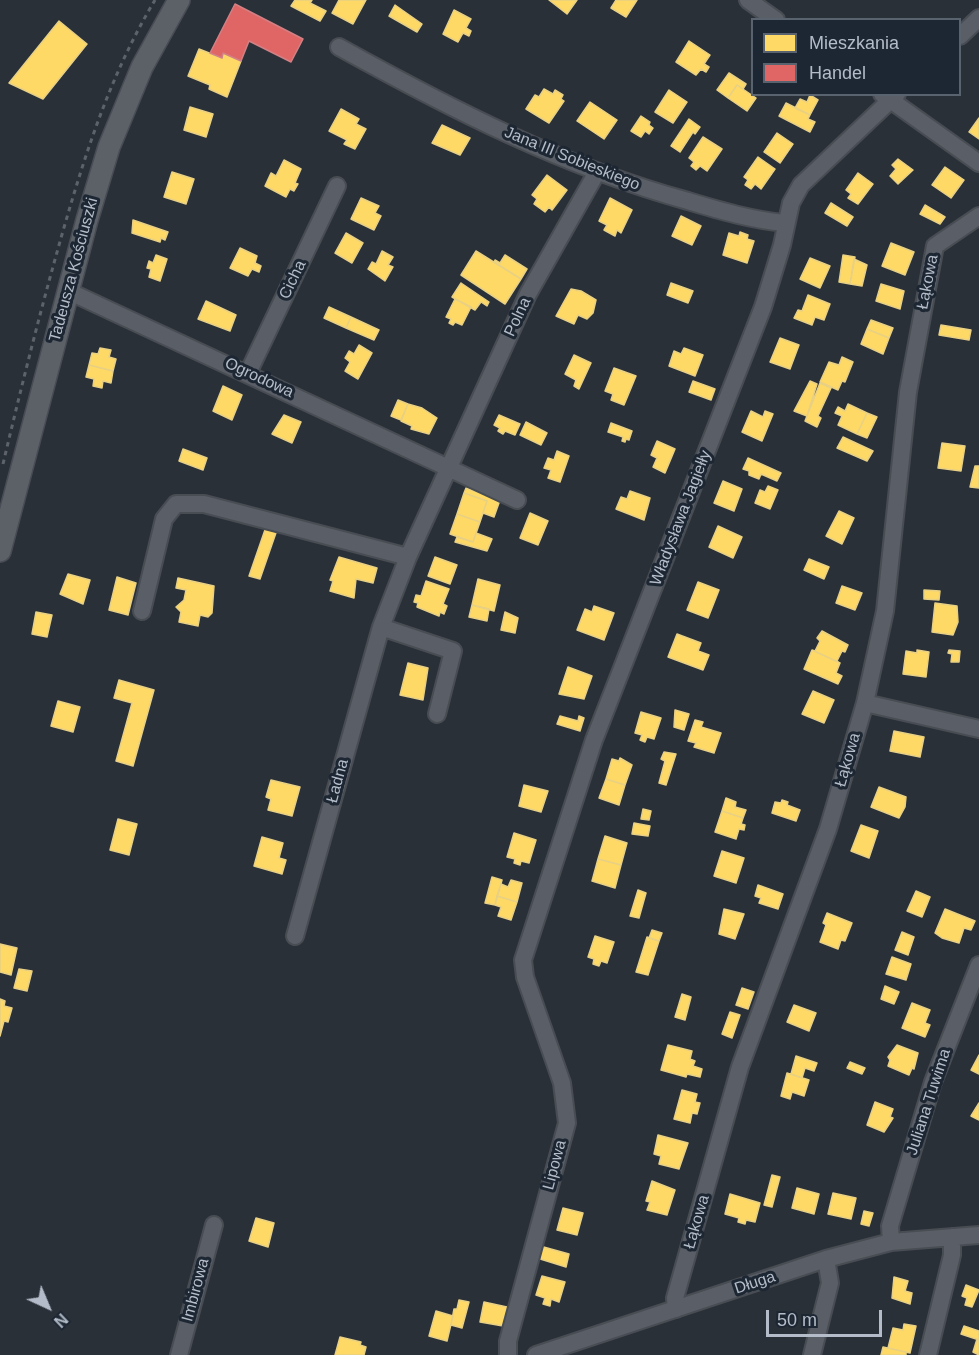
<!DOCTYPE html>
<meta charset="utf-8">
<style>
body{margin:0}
#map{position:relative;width:979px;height:1355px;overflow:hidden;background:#2a3038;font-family:Arial,sans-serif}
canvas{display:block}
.legend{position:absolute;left:751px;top:18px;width:210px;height:78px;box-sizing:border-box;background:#1d2633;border:2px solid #59626f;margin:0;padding:8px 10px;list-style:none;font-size:18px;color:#b4bcc9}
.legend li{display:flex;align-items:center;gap:12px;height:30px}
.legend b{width:30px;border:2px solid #59626f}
.north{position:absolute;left:18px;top:1277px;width:60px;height:60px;-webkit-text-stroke:4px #1d2633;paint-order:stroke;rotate:136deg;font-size:16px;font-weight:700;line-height:24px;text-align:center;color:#b4bcc9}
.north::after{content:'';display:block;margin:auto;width:21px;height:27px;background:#b4bcc9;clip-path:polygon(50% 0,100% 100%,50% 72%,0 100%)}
.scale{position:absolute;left:766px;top:1310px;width:116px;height:27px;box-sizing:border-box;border:3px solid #b4bcc9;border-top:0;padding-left:8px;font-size:18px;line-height:21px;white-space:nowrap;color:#b4bcc9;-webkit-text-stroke:4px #1d2633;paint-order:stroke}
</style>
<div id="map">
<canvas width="979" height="1355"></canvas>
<ul class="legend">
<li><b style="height:16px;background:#ffd966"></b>Mieszkania</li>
<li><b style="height:16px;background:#e06666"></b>Handel</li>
</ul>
<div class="north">N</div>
<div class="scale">50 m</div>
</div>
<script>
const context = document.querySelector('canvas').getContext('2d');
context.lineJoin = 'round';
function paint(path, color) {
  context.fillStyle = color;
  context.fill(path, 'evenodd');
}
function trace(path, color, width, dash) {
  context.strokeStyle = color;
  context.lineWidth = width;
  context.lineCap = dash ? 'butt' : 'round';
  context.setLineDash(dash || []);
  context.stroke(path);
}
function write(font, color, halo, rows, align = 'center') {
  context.font = font + ' Arial,sans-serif';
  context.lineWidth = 6;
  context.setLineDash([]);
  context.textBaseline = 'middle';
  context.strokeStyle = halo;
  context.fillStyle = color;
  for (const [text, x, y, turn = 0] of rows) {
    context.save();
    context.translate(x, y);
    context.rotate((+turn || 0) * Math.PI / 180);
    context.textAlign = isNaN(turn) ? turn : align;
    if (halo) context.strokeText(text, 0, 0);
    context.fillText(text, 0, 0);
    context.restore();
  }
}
const homes = new Path2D(`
 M295,0H312L310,3L326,11L320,21L291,6Z
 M339,0H366L353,24L332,13Z
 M549,0H577L567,14Z
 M616,0H637L626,17L611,8Z
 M395,5L422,24L417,32L389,16Z
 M454,10L471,19L466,28L471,31L469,36L463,33L458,42L443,34Z
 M59,21L87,44L43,99L9,83Z
 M689,41L710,55L704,64L709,67L706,72L701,69L696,75L676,62Z
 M199,49L222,58L223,53L241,61L227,97L209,89L210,85L188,76Z
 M729,73L746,84L743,89L737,85L728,98L717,90Z
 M737,85L756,98L747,111L728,98Z
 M544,89L553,94L555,90L563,95L561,99L564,101L549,123L526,109L535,95L539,97Z
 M669,90L687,102L673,123L655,112Z
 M810,95L818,100L810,115L795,108L800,99L807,102Z
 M590,102L617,120L604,139L577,121Z
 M786,103L810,115L808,119L815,122L810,132L779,116Z
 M190,107L213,114L206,137L184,130Z
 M341,109L359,119L356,124L366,129L355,149L344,144L347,140L329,131Z
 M641,116L650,122L649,125L653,128L649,134L645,131L641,137L631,131Z
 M979,118V139L969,132Z
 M689,119L700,127L695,134L693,132L680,152L671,146Z
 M442,125L470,138L460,155L432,143Z
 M777,133L793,144L780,163L764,152Z
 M703,137L722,149L707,171L700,166L696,170L691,166L694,162L689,158Z
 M758,157L775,169L761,189L755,184L751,189L745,185L748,180L744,177Z
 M898,159L913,170L898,184L890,176L896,169L892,165Z
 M284,160L301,169L295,183L298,184L294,191L290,189L286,197L265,186L271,173L276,176Z
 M945,167L964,180L951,198L932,185Z
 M172,172L194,179L186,204L164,197Z
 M858,173L873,184L858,204L848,198L851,194L846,190Z
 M547,175L567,190L552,210L549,207L545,212L534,204L537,199L532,195Z
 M361,198L379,206L375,213L381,216L374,230L351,219Z
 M610,198L632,210L621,233L617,230L615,236L604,230L607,225L599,221Z
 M831,203L853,217L847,226L825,213Z
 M925,205L945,217L940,224L920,214Z
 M681,216L701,226L692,245L672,236Z
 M133,220L168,232L165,240L161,238L160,242L132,233Z
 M740,232L748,235L747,239L754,241L747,263L723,255L729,233L739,236Z
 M346,233L363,243L352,263L335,253Z
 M891,243L914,252L905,275L882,266Z
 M240,248L257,256L255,263L261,266L259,272L252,269L248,276L230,268Z
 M382,251L393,257L388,265L393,267L385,281L368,269L372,262L376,264Z
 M476,251L521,279L505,304L461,275Z
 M156,255L167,259L160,281L149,277L151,269L147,268L149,261L153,263Z
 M505,255L527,269L521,279L494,262L495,260L500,263Z
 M843,255L855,257L850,284L839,282Z
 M810,258L830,266L820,288L800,279Z
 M854,259L867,265L862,286L850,284Z
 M461,283L489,302L487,306L481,302L475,310L452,297Z
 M671,283L693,291L688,303L667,295Z
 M881,284L904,291L900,309L876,301Z
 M571,289L581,291L596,300L593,313L587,319L578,315L574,324L556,316Z
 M808,295L830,304L824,320L815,317L812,325L794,318L798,310L802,311Z
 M455,299L471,307L462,325L455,322L453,325L449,323L451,319L446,317Z
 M206,301L236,315L230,331L198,319Z
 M329,307L351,317L346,328L324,318Z
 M351,317L379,330L374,340L346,328Z
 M871,320L893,328L889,338L867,329Z
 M941,325L971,330L969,340L939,335Z
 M867,329L889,338L883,354L861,344Z
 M780,338L799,345L790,369L770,362Z
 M359,345L372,353L358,379L345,371L350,362L345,358L349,351L354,354Z
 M100,348L111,350L109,357L116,359L113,371L89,365L92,353L98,354Z
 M684,348L703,355L695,376L669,366L674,351L681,354Z
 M574,355L591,363L579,389L574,386L576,380L565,374Z
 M842,357L853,362L845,382L842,381L838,390L820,382L829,362L839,365Z
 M89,365L113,371L111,383L103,381L102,388L93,386L94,379L86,377Z
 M614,368L636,376L624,405L611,400L613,394L605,391Z
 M693,381L715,389L711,400L689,392Z
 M810,381L817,384L807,416L794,411Z
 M820,383L831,388L818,416L821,418L817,427L805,421Z
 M223,386L242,395L232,420L213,411Z
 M398,400L408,404L401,420L391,416Z
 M408,404L422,408L437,418L429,434L411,429L412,426L401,421Z
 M848,404L867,413L857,434L838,425L842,416L835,413L838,407L845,411Z
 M751,411L763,417L765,411L773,414L762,441L742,432Z
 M867,413L877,417L867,438L857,434Z
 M284,415L301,422L292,443L272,434Z
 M499,415L520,424L515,435L505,431L503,434L498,431L500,428L494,425Z
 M526,422L547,433L541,445L520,435Z
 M611,423L632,431L629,440L626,439L625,442L622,441L623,437L608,432Z
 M843,437L873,451L867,461L837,448Z
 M657,441L675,449L665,473L653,467L657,458L651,455Z
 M942,443L965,446L961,471L938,468Z
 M183,449L207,458L203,470L179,461Z
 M557,451L569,456L560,482L548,478L551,470L544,468L548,458L554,460Z
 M748,458L781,473L777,481L761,474L759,479L749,475V471L743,469Z
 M975,466H979V488L970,487Z
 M723,481L742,489L734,511L714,503Z
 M768,486L778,490L770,509L755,503L760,490L765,492Z
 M466,488L500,500L494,517L483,513L487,501L464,493Z
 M630,491L650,498L644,520L616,509L621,497L627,499Z
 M464,493L487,501L480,522L457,514Z
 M839,511L854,518L842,544L826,536Z
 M530,513L548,521L538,545L520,538Z
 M457,514L480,522L473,542L450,534Z
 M267,524L278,527L260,579L249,576Z
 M718,526L742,537L733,558L709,547Z
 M476,533L492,539L487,551L455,542L457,537L473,542Z
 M339,557L377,568L373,583L356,579L354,598L330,591L333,581L330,580Z
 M435,557L457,565L450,584L428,576Z
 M809,559L829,567L824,579L804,570Z
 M68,574L90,580L83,604L60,594Z
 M117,577L136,583L128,615L109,610Z
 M178,578L214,586L212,613L208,617L200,615L198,626L179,622L181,612L176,607L184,600L186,590L176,588Z
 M478,579L500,585L494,611L472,605Z
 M426,581L449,589L443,604L447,606L444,614L440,612L439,616L417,607L418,603L414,602L416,595L421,596Z
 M698,582L719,590L708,618L687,610Z
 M842,586L862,593L855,610L836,603Z
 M924,590L940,591L939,600L924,599Z
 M935,603L957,606L958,622L953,635L932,632Z
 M472,605L489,609L487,621L469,617Z
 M594,606L614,613L604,640L577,630L585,609L592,612Z
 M36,612L52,615L47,637L32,634Z
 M505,612L518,618L515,633L501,630Z
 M822,631L848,645L845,652L842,651L837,661L840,663L812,650L815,651L820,641L817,638Z
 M677,634L701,643L698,651L709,655L703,670L668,657Z
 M812,650L840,663L836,673L842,676L838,684L804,669Z
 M917,650L929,652L926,677L903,674L906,651L917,653Z
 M949,650L960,651L959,662H951L952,654L948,653Z
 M408,663L428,668L423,700L400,695Z
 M568,667L592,676L584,699L559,694Z
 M119,680L154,690L133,766L116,761L132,703L114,698Z
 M813,691L834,700L824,723L802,714Z
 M58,701L80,707L73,732L51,726Z
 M675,710L689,714L684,730L674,727Z
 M641,712L661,718L654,739L647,737L645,742L640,740L642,735L635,733Z
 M560,716L578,721L579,716L584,718L580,731L557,724Z
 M695,720L703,722L701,727L721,733L714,753L694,747L696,743L688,741Z
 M894,731L924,737L920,757L890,751Z
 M664,752L676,754L666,785L659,783L665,761L661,759Z
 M620,758L632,765L625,785L606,779L612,759L619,761Z
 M606,779L625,785L619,805L599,798Z
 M271,780L300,787L292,816L268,810L271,799L266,797Z
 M524,785L548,791L541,812L519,806Z
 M879,787L906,797L905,807L899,818L871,807Z
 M726,798L736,802L735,807L746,810L743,818L722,811Z
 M782,800L788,802L787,805L800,810L796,821L772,813L775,802L781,803Z
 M643,809L651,811L649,820L641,819Z
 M722,811L743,818L741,824L745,825L744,830L739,829L736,839L715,832Z
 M118,819L137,824L129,855L110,850Z
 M634,823L650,826L648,836L632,834Z
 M861,825L878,831L869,858L851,851Z
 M514,833L536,840L529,863L521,861L520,865L514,863L515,859L507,857Z
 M605,836L627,843L621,865L598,859Z
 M262,837L283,843L279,858L286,860L282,874L254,866Z
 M722,851L744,858L736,883L714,876Z
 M598,859L621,865L615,888L592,881Z
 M492,877L502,880L495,905L485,903Z
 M511,880L522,883L517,902L497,896L501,884L508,887Z
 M758,885L783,894L778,909L759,903L761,898L755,896Z
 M638,890L646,893L639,918L630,916Z
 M916,891L930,897L922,917L907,911Z
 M497,896L517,902L511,920L498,916L501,907L495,905Z
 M724,909L744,914L735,939L719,934Z
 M945,909L975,921L971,930L964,928L959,943L942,938L935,933Z
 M827,913L852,923L845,941L841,940L838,949L820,942L826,925L823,923Z
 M652,930L662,933L659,941L649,938Z
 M902,932L914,937L908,955L895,950Z
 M595,936L614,942L607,963L601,961L599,966L593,964L594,959L588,957Z
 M647,937L659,941L648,975L636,972Z
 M0,944L17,948L11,975L0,972Z
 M892,957L911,964L906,980L886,974Z
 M19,969L32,971L27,991L14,988Z
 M885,986L899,992L894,1004L881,999Z
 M742,988L754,992L748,1009L736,1005Z
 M682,994L691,997L685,1020L675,1017Z
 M0,999L5,1001L4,1006L12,1008L8,1022L4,1021L0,1036Z
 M912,1003L930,1010L925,1023L930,1025L925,1037L902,1028Z
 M794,1005L816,1013L809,1031L787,1022Z
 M730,1012L740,1015L732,1038L722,1034Z
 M668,1045L692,1051L690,1059L695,1061L693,1066L702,1069L700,1077L687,1074L686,1077L661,1070Z
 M897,1045L918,1053L914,1069L912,1068L909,1075L888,1066L890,1060L888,1057Z
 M979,1055V1074L971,1070Z
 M796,1056L817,1063L814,1071L805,1068L802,1078L791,1074Z
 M850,1062L865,1068L862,1074L847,1068Z
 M787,1073L809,1080L804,1096L792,1092L790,1099L781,1096Z
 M682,1090L697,1094L695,1102L700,1103L697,1114L692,1113L690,1123L674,1119Z
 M875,1102L893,1109L890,1117L893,1118L884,1132L867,1125Z
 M979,1103V1120L971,1116Z
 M658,1135L688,1143L679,1169L659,1164L661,1156L654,1154Z
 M772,1175L780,1177L772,1207L764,1205Z
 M652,1181L675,1190L667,1215L647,1210L650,1202L646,1201Z
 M797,1188L819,1194L814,1214L792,1208Z
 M833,1193L856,1198L851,1219L828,1214Z
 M730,1194L760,1203L755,1222L746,1220L745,1224L738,1222L739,1218L725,1214Z
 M563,1208L583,1213L577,1235L557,1230Z
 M864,1211L873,1213L869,1226L861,1224Z
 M256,1218L274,1223L268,1247L249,1241Z
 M540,1246L569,1254L566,1267L537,1258Z
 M542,1276L565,1282L559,1302L551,1299L550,1306L543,1304L545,1298L536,1295Z
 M894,1277L908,1281L905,1291L912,1293L910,1304L892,1298Z
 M966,1285L979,1290L972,1307L965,1305L967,1298L962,1296Z
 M459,1300L469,1302L462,1328L451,1325L454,1309H457Z
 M484,1302L507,1307L503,1326L480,1322Z
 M436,1311L453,1316L447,1341L429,1336Z
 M904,1324L916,1326L910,1353L888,1348L893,1328L903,1330Z
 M964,1326L979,1331V1340L961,1334Z
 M340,1337L361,1342L360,1345L366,1347L364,1355H335Z
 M977,1339L979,1340V1355L973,1352Z
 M883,1347L906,1352V1355H881Z`);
paint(homes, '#ffd966');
trace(homes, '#e8d084', 1.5);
const shops = new Path2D(`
 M235,4L303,39L291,62L249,41L241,61L223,53L222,58L210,53Z`);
paint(shops, '#e06666');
trace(shops, '#d38084', 1.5);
const minor = new Path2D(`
 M748,0L776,20
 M960,36L979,18
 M339,47C451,109 564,167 688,201C721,211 752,220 785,223
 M882,94L979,163
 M68,291L517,500
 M248,373L337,186
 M142,611L164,519L176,504H204L408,557
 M865,703L979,729
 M437,714L453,651L381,627L408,557L528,294L597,172
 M295,936L381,627
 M891,1242L890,1226L933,1082L979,965
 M676,1309L675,1298L740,1067L828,829L865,703L885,611L908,392L935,246L979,216
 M179,1355L214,1225
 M508,1355V1341L567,1123L562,1083L525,977L523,960L594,740L763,307L782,245L791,203L801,185L897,94
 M536,1355L826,1259L891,1242L979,1235
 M812,1355L830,1283L826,1259
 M928,1355L952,1255V1237`);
const major = new Path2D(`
 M0,551L87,220L109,147L142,67L179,0`);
trace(minor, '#484c53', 20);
trace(major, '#484c55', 24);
trace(new Path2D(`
 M3,464C21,388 40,312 61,238C85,154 110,75 155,0`), '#5d636a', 3, [4.5, 4.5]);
trace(minor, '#5a5e66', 16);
trace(major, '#5c6168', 21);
write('16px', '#b4bcc9', '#1d2633', [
 ["Jana III Sobieskiego",572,159,22],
 ["Tadeusza Kościuszki",74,270,-75],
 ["Cicha",293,280,-64],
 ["Łąkowa",928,282,-79],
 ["Polna",518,317,-65],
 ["Ogrodowa",259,378,25],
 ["Władysława Jagiełły",681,518,-69],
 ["Łąkowa",848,760,-74],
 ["Ładna",338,781,-75],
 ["Juliana Tuwima",929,1102,-72],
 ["Lipowa",555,1165,-75],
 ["Łąkowa",697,1222,-74],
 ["Długa",755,1283,-18],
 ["Imbirowa",196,1290,-75]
]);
</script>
